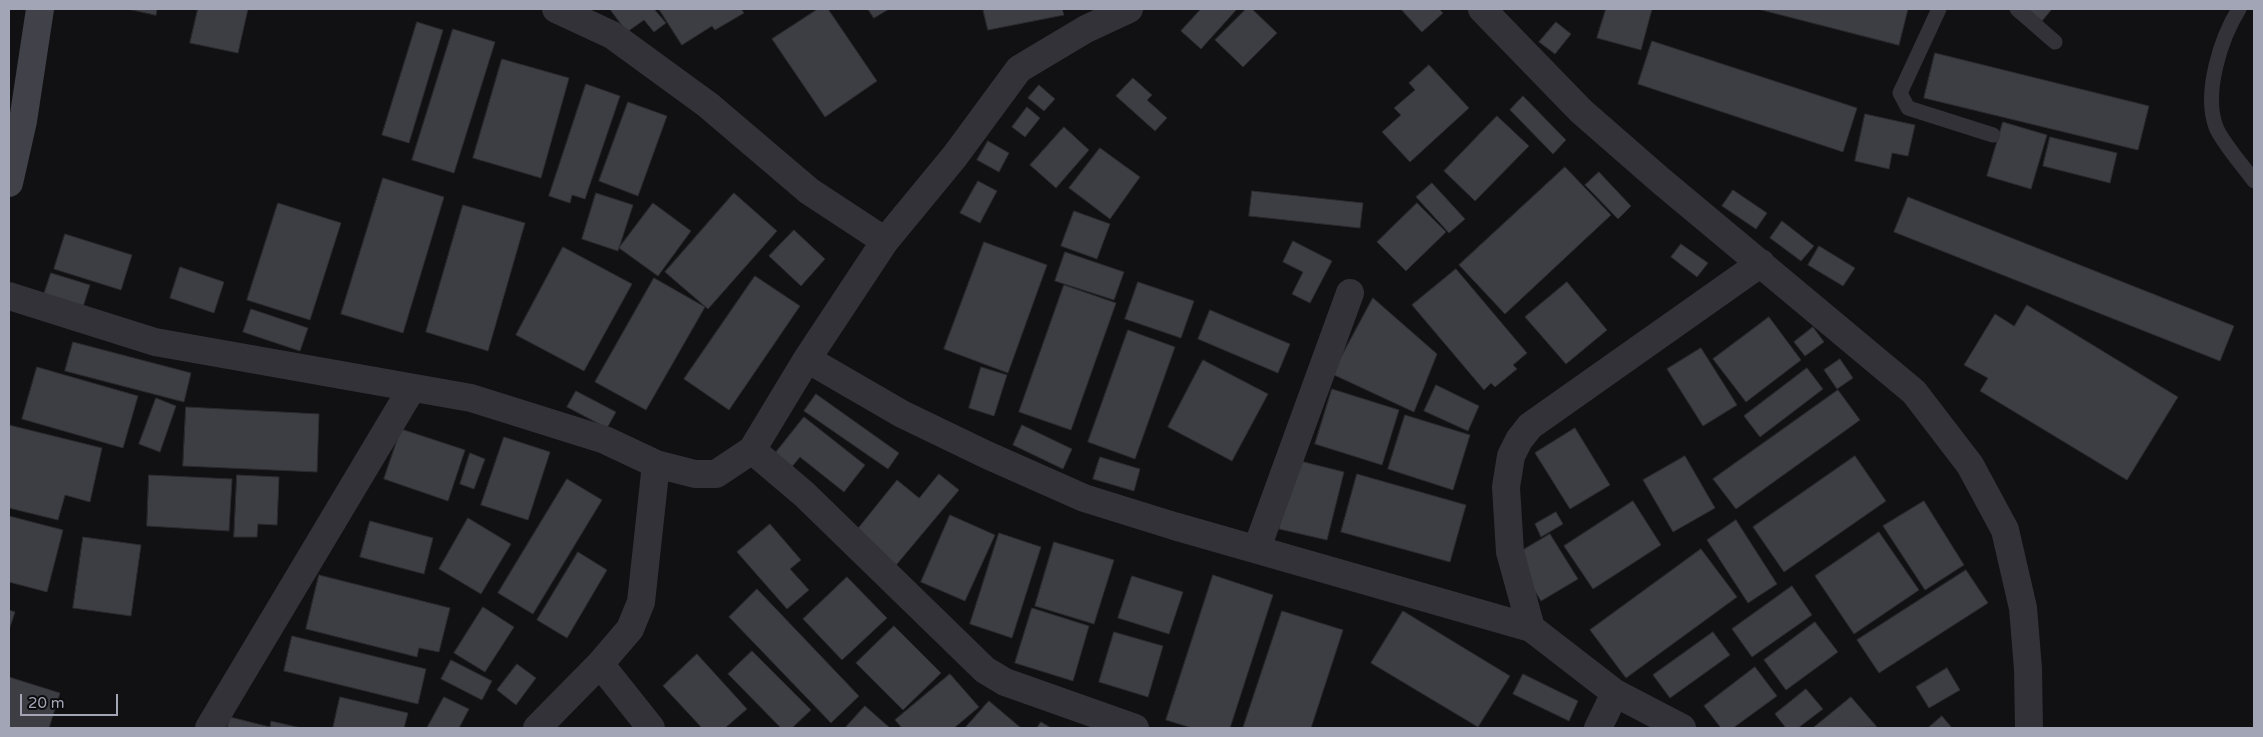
<!DOCTYPE html>
<style>
body{margin:0}
#map{position:relative;width:2263px;height:737px;overflow:hidden;background:#111113;font-family:"Varela Round",sans-serif}
canvas{display:block}
.frame{position:absolute;inset:0;border:10px solid #a1a5b5;pointer-events:none}
.scale{position:absolute;left:20px;top:694px;width:98px;height:22px;box-sizing:border-box;border:2px solid #a1a5b5;border-top:0;padding-left:6px;font-size:15px;line-height:18px;white-space:nowrap;color:#a1a5b5;-webkit-text-stroke:4px #0c0c0e;paint-order:stroke}
</style>
<div id="map">
<canvas width="2263" height="737"></canvas>
<div class="frame"></div>
<div class="scale">20 m</div>
</div>
<script>
const context = document.querySelector('canvas').getContext('2d');
context.lineJoin = 'round';
function paint(path, color) {
  context.fillStyle = color;
  context.fill(path, 'evenodd');
}
function trace(path, color, width, dash) {
  context.strokeStyle = color;
  context.lineWidth = width;
  context.lineCap = dash ? 'butt' : 'round';
  context.setLineDash(dash || []);
  context.stroke(path);
}
const building = new Path2D(`
 M128,9H157L156,15Z
 M198,9H248L238,53L190,43Z
 M610,9H654L666,23L654,32L644,20L627,32Z
 M659,9H741L744,13L715,30L712,26L682,45Z
 M818,9H828L877,81L825,117L772,39Z
 M868,9H889L874,18Z
 M983,9H1062L1064,15L988,30Z
 M1201,9H1237L1201,49L1181,31Z
 M1246,9H1252L1277,33L1243,67L1215,40Z
 M1401,9H1439L1443,13L1422,32Z
 M1606,9H1652L1641,50L1597,38Z
 M1758,9H1908L1899,45Z
 M2028,9H2052L2042,21Z
 M417,22L443,30L409,143L382,135Z
 M1556,22L1571,34L1555,54L1539,42Z
 M453,29L495,42L454,173L412,160Z
 M1652,41L1857,108L1843,152L1638,84Z
 M1935,53L2149,106L2138,150L1924,98Z
 M502,59L569,78L541,178L473,158Z
 M1429,65L1469,108L1410,162L1382,132L1401,115L1394,108L1415,90L1409,83Z
 M1133,78L1152,95L1147,100L1167,118L1155,131L1116,96Z
 M586,84L620,96L585,199L572,195L570,203L549,196Z
 M1039,85L1055,99L1044,111L1028,98Z
 M1523,96L1566,140L1553,154L1510,110Z
 M628,102L667,116L638,196L599,181Z
 M1027,107L1040,118L1025,137L1012,127Z
 M1865,114L1915,125L1908,156L1892,153L1889,169L1855,161Z
 M1497,116L1529,146L1475,201L1444,171Z
 M2003,122L2047,135L2031,189L1987,176Z
 M1064,127L1089,150L1056,188L1030,165Z
 M2050,137L2117,153L2110,183L2043,166Z
 M988,141L1009,153L999,172L977,160Z
 M1100,148L1140,177L1110,219L1069,188Z
 M1565,167L1611,215L1505,314L1459,265Z
 M1599,172L1631,206L1618,219L1585,185Z
 M383,178L444,197L403,333L341,314Z
 M978,181L997,191L980,223L960,213Z
 M1432,183L1465,219L1449,233L1416,197Z
 M1733,190L1767,213L1756,229L1722,206Z
 M1252,191L1363,203L1360,228L1249,216Z
 M596,193L633,205L618,251L582,239Z
 M734,193L777,231L708,309L665,272Z
 M1908,197L2234,326L2220,361L1894,232Z
 M278,203L341,223L310,320L247,300Z
 M653,203L691,231L658,276L619,248Z
 M1417,203L1446,232L1406,271L1377,242Z
 M463,205L525,223L488,351L426,332Z
 M1074,211L1110,224L1097,259L1061,246Z
 M1782,221L1814,246L1801,261L1770,238Z
 M794,230L825,259L801,286L769,256Z
 M65,234L132,255L121,290L54,269Z
 M1293,241L1332,261L1310,303L1292,294L1303,272L1283,262Z
 M984,242L1047,265L1008,373L944,349Z
 M1681,244L1708,263L1697,277L1671,257Z
 M1819,246L1855,268L1843,286L1808,265Z
 M563,247L632,284L584,371L516,335Z
 M1065,252L1124,272L1114,300L1055,281Z
 M180,267L224,282L214,313L170,298Z
 M1456,269L1527,353L1513,365L1517,369L1495,387L1491,383L1484,390L1412,305Z
 M51,273L90,285L82,310L43,297Z
 M755,276L800,306L729,410L684,379Z
 M654,278L705,307L646,410L595,382Z
 M1138,282L1194,301L1181,338L1125,319Z
 M1567,282L1607,330L1566,364L1525,317Z
 M1064,285L1116,303L1071,430L1019,412Z
 M1373,298L1437,354L1414,412L1332,374Z
 M2027,305L2178,397L2127,480L1980,391L1988,378L1964,365L1995,314L2014,326Z
 M251,309L308,328L300,351L243,332Z
 M1210,310L1290,344L1278,373L1198,339Z
 M1769,317L1801,360L1746,402L1713,359Z
 M1813,327L1824,342L1805,356L1794,342Z
 M1128,330L1175,347L1135,459L1088,442Z
 M73,342L191,373L184,402L65,371Z
 M1701,348L1737,405L1703,426L1667,369Z
 M1840,359L1853,378L1837,389L1824,370Z
 M1203,360L1268,394L1232,461L1168,427Z
 M37,367L138,396L123,448L22,419Z
 M981,367L1007,375L994,416L969,408Z
 M1807,368L1823,389L1760,437L1744,416Z
 M1436,385L1479,406L1468,431L1424,411Z
 M1332,389L1399,410L1382,465L1315,444Z
 M1838,390L1860,420L1736,509L1713,479Z
 M576,391L616,412L607,428L567,407Z
 M816,394L899,453L888,469L804,411Z
 M156,398L176,406L160,452L139,444Z
 M186,407L319,414L317,472L183,466Z
 M1405,415L1470,435L1453,490L1388,469Z
 M804,417L865,465L844,492L800,457L785,475L769,461Z
 M9,425L102,448L90,502L65,495L58,520L9,508Z
 M1022,425L1072,449L1063,469L1013,445Z
 M1575,428L1610,485L1570,509L1535,453Z
 M401,429L465,450L448,501L384,479Z
 M504,437L550,452L528,520L481,505Z
 M470,453L485,459L474,489L460,484Z
 M1685,456L1715,508L1673,532L1643,480Z
 M1855,456L1886,501L1784,572L1753,527Z
 M1100,457L1140,469L1134,491L1093,479Z
 M1296,460L1344,472L1327,540L1279,529Z
 M939,474L959,490L892,570L851,537L897,480L919,498Z
 M1357,474L1466,505L1450,562L1341,532Z
 M149,475L232,479L229,531L147,526Z
 M237,475L279,477L277,525L258,524L257,537H234Z
 M567,479L602,500L533,614L498,593Z
 M1633,501L1661,545L1593,589L1564,546Z
 M1924,501L1964,565L1925,590L1883,526Z
 M1556,512L1563,524L1541,537L1535,524Z
 M950,515L995,535L965,601L921,582Z
 M9,516L63,530L47,592L9,582Z
 M468,518L511,544L481,594L439,569Z
 M1736,520L1777,584L1748,603L1707,540Z
 M370,521L433,538L424,574L360,557Z
 M770,524L801,560L790,569L809,590L787,609L737,552Z
 M1879,532L1919,590L1854,634L1815,576Z
 M999,533L1041,547L1012,638L970,624Z
 M1550,534L1578,579L1541,601L1513,556Z
 M83,537L141,545L131,616L73,608Z
 M1054,542L1114,560L1094,624L1035,606Z
 M1701,549L1737,597L1626,678L1590,630Z
 M578,552L607,570L567,638L537,620Z
 M1966,570L1988,603L1879,673L1857,640Z
 M319,575L450,608L439,652L419,648L417,657L306,629Z
 M1213,575L1273,595L1230,728H1192L1166,720Z
 M1132,576L1183,592L1169,634L1118,618Z
 M847,577L887,618L842,660L803,619Z
 M1792,586L1812,615L1752,657L1732,629Z
 M757,589L859,696L831,723L729,617Z
 M483,607L514,627L485,672L454,653Z
 M1032,608L1089,626L1073,681L1015,663Z
 M9,610L15,612L9,630Z
 M1282,611L1343,630L1311,728H1243Z
 M1403,611L1510,676L1478,727L1371,663Z
 M1815,622L1838,652L1786,690L1764,660Z
 M894,626L941,673L903,710L856,663Z
 M1114,632L1163,646L1148,697L1099,682Z
 M1713,632L1730,655L1670,698L1653,675Z
 M292,636L426,669L418,704L284,671Z
 M752,651L811,710L792,728H781L728,674Z
 M697,654L747,709L725,728H702L663,686Z
 M451,660L492,681L482,700L441,679Z
 M517,664L536,678L516,705L497,690Z
 M1755,667L1777,696L1733,728H1721L1704,706Z
 M1947,668L1960,690L1929,708L1916,687Z
 M950,674L979,707L954,728H902L895,720Z
 M1523,674L1578,701L1569,721L1513,694Z
 M9,677L60,693L49,728H9Z
 M1806,689L1823,709L1798,728H1786L1775,714Z
 M340,697L408,713L404,728H333Z
 M444,697L469,709L459,728H427Z
 M1851,697L1877,727L1813,728Z
 M989,701L1021,728H965Z
 M865,706L890,728H845Z
 M1942,716L1952,728H1928Z
 M230,717L270,727L271,721L301,728H227Z
 M1041,722L1051,728H1037Z`);
paint(building, '#3d3e43');
trace(building, '#2b2b2f', 1);
trace(new Path2D(`
 M1939,9L1900,93L1908,108L1993,135
 M2017,9L2055,42
 M2239,9C2221,38 2203,93 2216,127C2221,141 2244,167 2254,181`), '#323238', 15);
trace(new Path2D(`
 M556,9L612,35L708,105L809,191L885,241
 M1482,9L1581,111L1660,180L1914,392L1970,465L2005,530L2023,608L2028,669L2029,728
 M9,296L155,342L471,398L605,440L656,464L695,474H716L752,450L807,359L885,241L955,156L1019,69L1086,29L1129,9
 M807,359L902,414L987,455L1084,498L1174,526L1531,628L1615,693L1682,728
 M752,450L804,494L985,670L1005,682L1135,728
 M1257,548L1350,293
 M1531,628L1510,552L1506,487L1511,456L1519,440L1530,426L1761,263
 M209,728L412,388
 M537,728L600,664
 M651,728L600,664L630,629L641,602L656,464
 M1598,728L1615,693`), '#323238', 28);
trace(new Path2D(`
 M9,183L23,121L40,9`), '#404149', 28);
</script>
